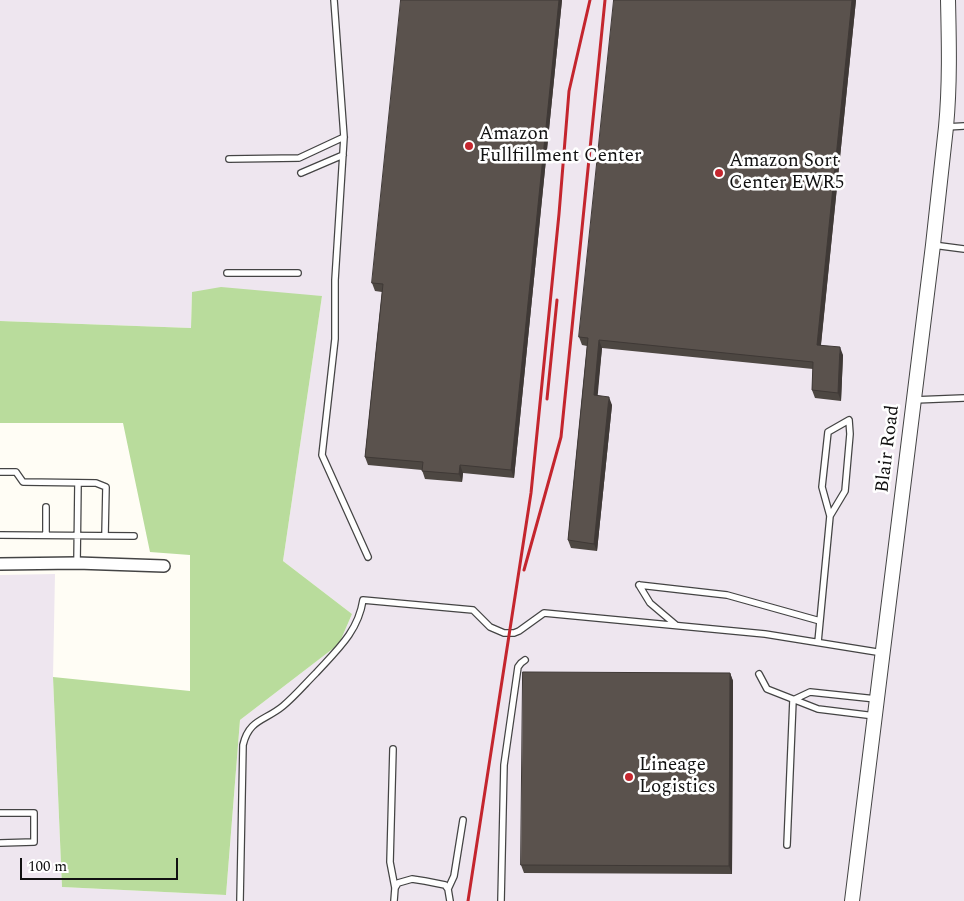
<!DOCTYPE html>
<style>
body{margin:0}
#map{position:relative;width:964px;height:901px;overflow:hidden;background:#fffdf5;font-family:Spectral,serif}
canvas{display:block}
.scale{position:absolute;left:20px;top:858px;width:158px;height:22px;box-sizing:border-box;border:2px solid #111;border-top:0;padding-left:6px;font-size:15px;line-height:18px;white-space:nowrap;color:#111;-webkit-text-stroke:4px #fff;paint-order:stroke}
</style>
<div id="map">
<canvas width="964" height="901"></canvas>
<div class="scale">100 m</div>
</div>
<script>
const context = document.querySelector('canvas').getContext('2d');
context.lineJoin = 'round';
function paint(path, color) {
  context.fillStyle = color;
  context.fill(path, 'evenodd');
}
function trace(path, color, width, dash) {
  context.strokeStyle = color;
  context.lineWidth = width;
  context.lineCap = dash ? 'butt' : 'round';
  context.setLineDash(dash || []);
  context.stroke(path);
}
function write(font, color, halo, rows, align = 'center') {
  context.font = font + ' Spectral,serif';
  context.lineWidth = 5;
  context.setLineDash([]);
  context.textBaseline = 'middle';
  context.strokeStyle = halo;
  context.fillStyle = color;
  for (const [text, x, y, turn = 0] of rows) {
    context.save();
    context.translate(x, y);
    context.rotate((+turn || 0) * Math.PI / 180);
    context.textAlign = isNaN(turn) ? turn : align;
    if (halo) context.strokeText(text, 0, 0);
    context.fillText(text, 0, 0);
    context.restore();
  }
}
paint(new Path2D(`
 M0,0H964V901H0V575L55,574L53,677L62,887L226,895L240,720L339,644L352,614L283,561L322,296L192,292L191,328L0,321Z`), '#eee6ef');
paint(new Path2D(`
 M221,287L322,296L283,561L352,614L339,644L240,720L226,895L62,887L53,677L190,691V555L150,552L123,423H0V321L191,328L192,292Z`), '#b9dc9c');
const service = new Path2D(`
 M334,0L344,137L335,280V339L322,455L368,557
 M946,127L964,126
 M229,159L299,158L344,137
 M301,173L343,155
 M933,245L964,249
 M227,273H298
 M914,400L964,398
 M0,472H16L23,482L96,483L106,487L105,535
 M46,507V535
 M0,535L134,536
 M77,563L78,483
 M639,585L727,595L820,621
 M639,585L650,603L676,625
 M818,642L830,516L822,487L828,432L849,420L850,434L845,491L830,516
 M759,674L767,689L818,709L875,716
 M793,700L810,692L876,699
 M393,749L390,862L395,888L394,901
 M0,813H34V842L0,843
 M787,845L793,700
 M395,888L398,883L412,879L425,881L445,885L448,889L450,901
 M448,889L454,876L463,820
 M240,901L243,745C249,719 265,721 283,706C295,696 305,684 316,673C337,650 358,632 363,600L473,610L490,627L504,633H514L519,631L544,613L765,634L883,653
 M501,901L504,765L518,667L521,663L525,660`);
const minor = new Path2D(`
 M0,564L77,563L164,566`);
const tertiary = new Path2D(`
 M852,901L933,245L946,127C950,85 949,42 948,0`);
trace(service, '#444', 8);
trace(minor, '#444', 14);
trace(tertiary, '#444', 16);
trace(service, '#fff', 5.5);
trace(minor, '#fff', 11);
trace(tertiary, '#fff', 14);
trace(new Path2D(`
 M547,399L557,300
 M524,570L561,437L605,0
 M468,901L531,493L559,214L569,91L590,0`), '#c4262e', 3);
paint(new Path2D(`
 M401,0H562L514,478L463,473L462,482L425,479L422,470L368,465L365,457L382,292L375,291L372,283Z
 M614,0H856L821,345L843,355L841,401L815,398L812,390L813,369L602,348L597,395L612,405L597,551L571,548L568,540L587,346L582,345L579,337Z
 M730,673L733,681L732,874L524,873L521,865Z`), '#4d4742');
paint(new Path2D(`
 M559,0H562L514,478L511,470Z
 M852,0H856L820,353L817,345Z
 M599,340L602,348L597,403L594,395Z
 M840,347L843,355L841,401L838,393Z
 M609,397L612,405L597,551L594,544Z
 M460,465L463,473L462,482L459,474Z
 M730,673L733,681L732,874L729,866Z`), '#3f3936');
const building = new Path2D(`
 M401,0H559L511,470L460,465L459,474L422,471L423,462L365,457L383,284L372,283Z
 M614,0H852L817,345L840,347L838,393L812,390L813,362L599,340L594,395L609,397L594,544L568,540L588,338L579,337Z
 M523,672L730,673L729,866L521,865Z`);
paint(building, '#5a524d');
trace(building, '#3f3936', 1);
for (const [x, y, r, color] of [
 [469,146,5,"#c4262e"],
 [719,173,5,"#c4262e"],
 [629,777,5,"#c4262e"]
]) {
  const dot = new Path2D();
  dot.arc(x, y, r, 0, 2 * Math.PI);
  context.fillStyle = color;
  context.fill(dot);
  trace(dot, '#fff', 2);
}
write('19px', '#111', '#fff', [
 ["Amazon",479,135],
 ["Fullfillment Center",479,157],
 ["Amazon Sort",729,162],
 ["Center EWR5",729,184],
 ["Lineage",639,766],
 ["Logistics",639,788]
], 'left');
write('19px', '#111', '#fff', [
 ["Blair Road",889,449,-83]
]);
</script>
